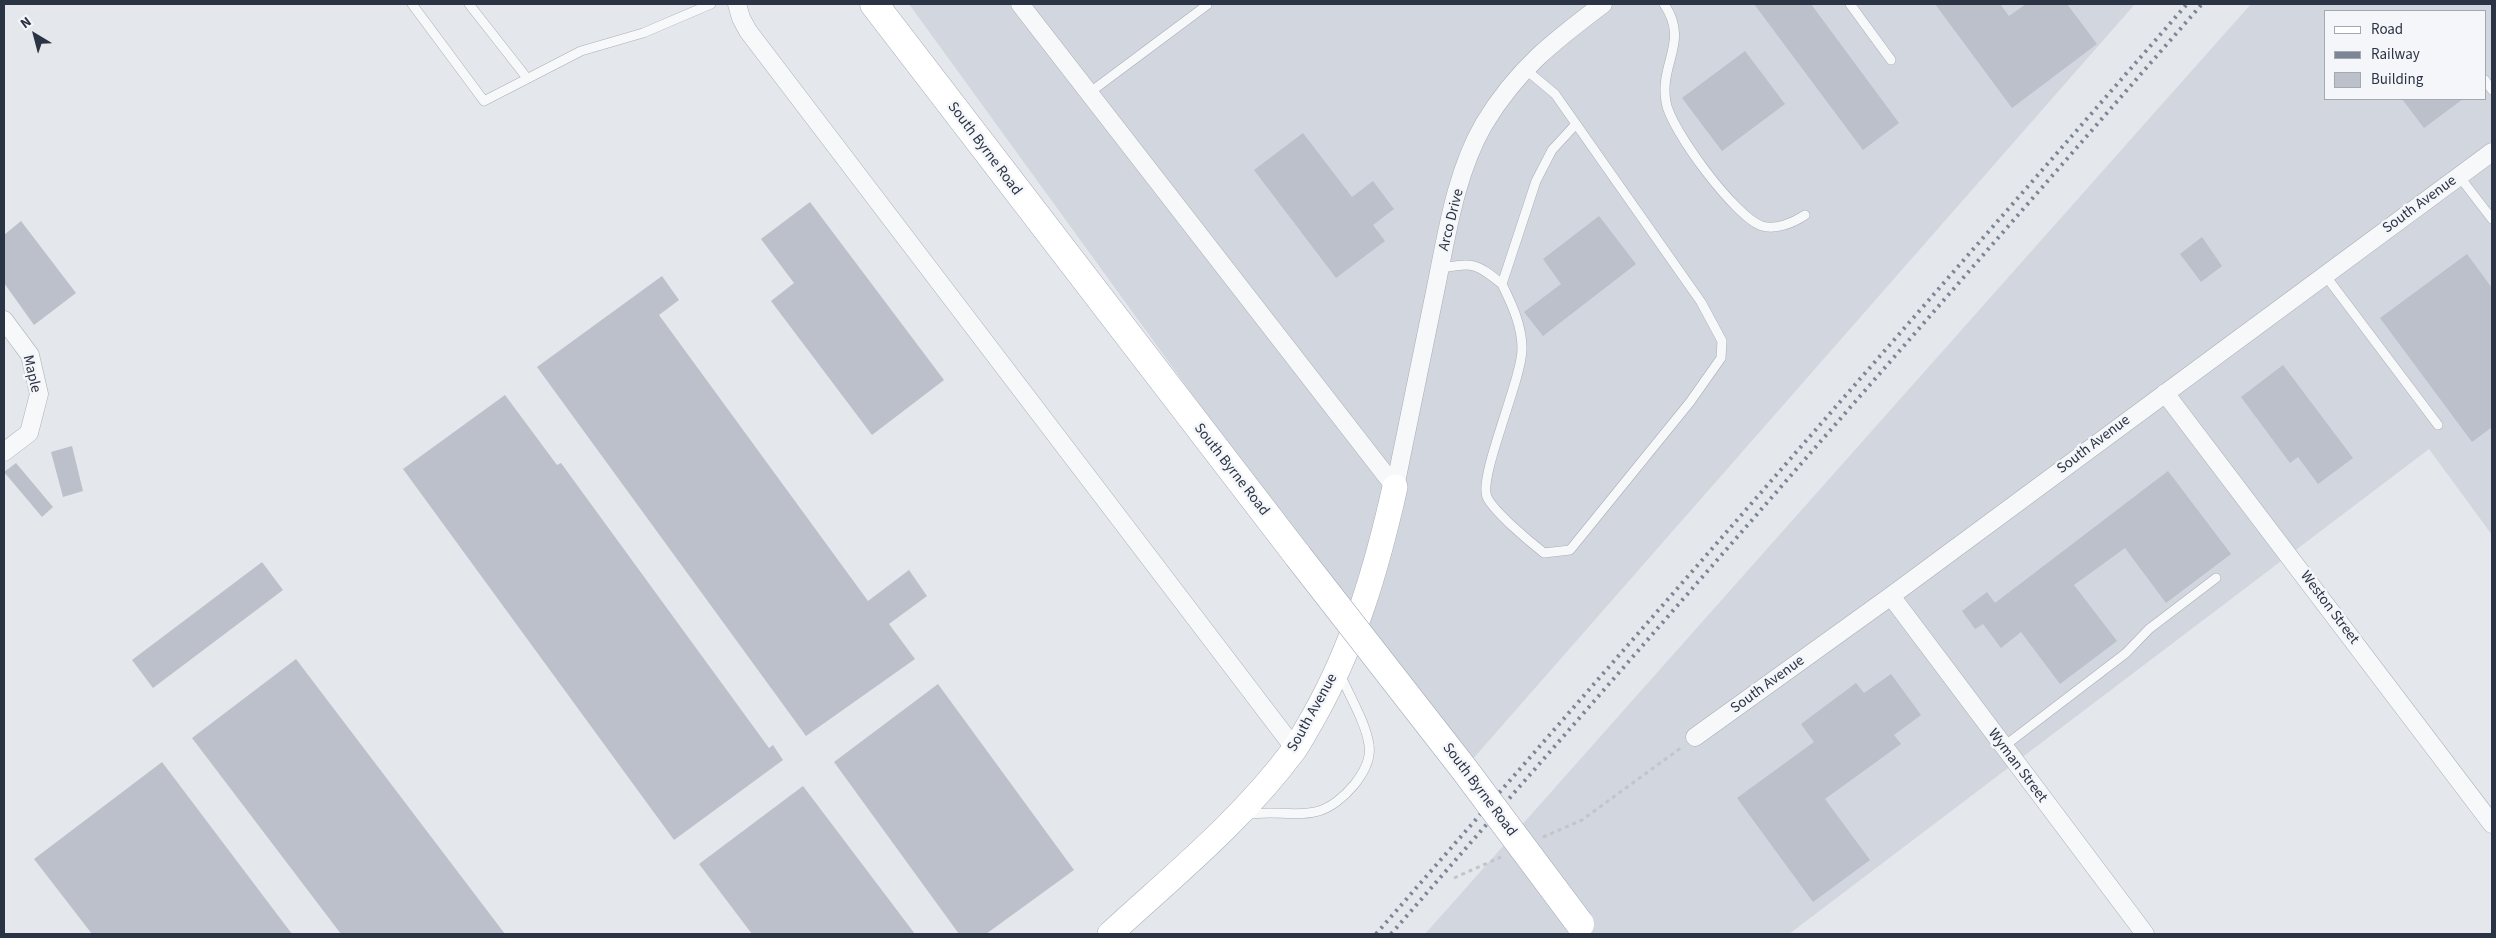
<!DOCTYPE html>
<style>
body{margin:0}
#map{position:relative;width:2496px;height:938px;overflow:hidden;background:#e4e7ec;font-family:"Source Sans 3",sans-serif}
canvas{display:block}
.frame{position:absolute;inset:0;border:5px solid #2b3445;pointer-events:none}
.legend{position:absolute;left:2324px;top:10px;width:162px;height:90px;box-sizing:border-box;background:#f4f6f9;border:1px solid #a4a8b1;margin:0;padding:6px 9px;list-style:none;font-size:15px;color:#2b3445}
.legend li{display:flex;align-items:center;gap:10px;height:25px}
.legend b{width:25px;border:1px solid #a4a8b1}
.north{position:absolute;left:10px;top:10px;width:50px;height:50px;-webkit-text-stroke:4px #f4f6f9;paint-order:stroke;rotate:323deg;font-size:14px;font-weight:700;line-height:20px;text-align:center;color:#2b3445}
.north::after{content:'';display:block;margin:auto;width:18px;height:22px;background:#2b3445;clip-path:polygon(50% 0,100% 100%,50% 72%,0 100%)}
</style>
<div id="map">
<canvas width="2496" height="938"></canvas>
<div class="frame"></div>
<ul class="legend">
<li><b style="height:6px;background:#fff"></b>Road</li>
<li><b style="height:6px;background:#7d8696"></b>Railway</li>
<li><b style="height:14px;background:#bbc0ca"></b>Building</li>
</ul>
<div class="north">N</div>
</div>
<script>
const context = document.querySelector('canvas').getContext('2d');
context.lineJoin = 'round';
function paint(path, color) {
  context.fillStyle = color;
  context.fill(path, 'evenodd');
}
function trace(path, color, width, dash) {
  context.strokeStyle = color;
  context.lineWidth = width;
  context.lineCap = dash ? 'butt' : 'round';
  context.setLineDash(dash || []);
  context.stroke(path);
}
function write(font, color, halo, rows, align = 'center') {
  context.font = font + ' "Source Sans 3",sans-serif';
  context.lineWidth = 5;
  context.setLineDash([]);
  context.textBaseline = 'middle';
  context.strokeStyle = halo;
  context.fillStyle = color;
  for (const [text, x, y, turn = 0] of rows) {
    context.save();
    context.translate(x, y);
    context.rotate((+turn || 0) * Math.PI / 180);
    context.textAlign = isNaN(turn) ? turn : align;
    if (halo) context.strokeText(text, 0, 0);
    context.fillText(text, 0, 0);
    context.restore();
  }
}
paint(new Path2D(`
 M909,4H2135L1464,769Z
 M2251,4H2492V535L2429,449L1789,934H1425ZM2325,11H2485V99H2325Z`), '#d2d6de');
paint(new Path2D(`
 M1754,4H1811L1899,123L1863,150Z
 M1935,4H2000L2009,16L2026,4H2067L2097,44L2012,108Z
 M1745,51L1785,104L1722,151L1682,98Z
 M2402,99H2463L2424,128Z
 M1303,133L1352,197L1373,181L1394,209L1373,225L1385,241L1336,278L1254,170Z
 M810,202L944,380L872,435L771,301L794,283L761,239Z
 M1599,216L1636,264L1543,336L1524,312L1561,284L1543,259Z
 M21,221L76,293L34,325L4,283V235Z
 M2202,237L2222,266L2201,282L2180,254Z
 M2467,254L2492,288V427L2472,442L2380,318Z
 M662,276L679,300L659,315L868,601L909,570L927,596L889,624L915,659L806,736L537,367Z
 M2283,365L2353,458L2318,484L2298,457L2290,463L2241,397Z
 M505,395L557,465L561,463L769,748L773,745L783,760L674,840L403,469Z
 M72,446L83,491L63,497L51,452Z
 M16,463L53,507L42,517L4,472Z
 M2168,471L2231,554L2166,603L2125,548L2074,585L2117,641L2060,684L2021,632L2001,648L1983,624L1975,629L1962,611L1987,592L1995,603Z
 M262,562L283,590L153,688L132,660Z
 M296,659L505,934H341L192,738Z
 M1891,674L1921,715L1894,735L1901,744L1825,799L1870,860L1813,902L1737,798L1814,742L1801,724L1856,683L1864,693Z
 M938,684L1074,870L986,934H959L834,762Z
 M162,762L292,934H92L34,859Z
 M803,786L915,934H752L699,864Z`), '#bbc0ca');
const lane = new Path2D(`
 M412,4L484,101L581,51L643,33L711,4
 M469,4L527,78
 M1664,4C1690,42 1659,63 1666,102C1670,129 1736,218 1762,226C1776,230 1793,223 1805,215
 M1850,4L1891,60
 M2485,80L2492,90
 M1089,93L1207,5
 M2459,176L2492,219
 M1440,268C1474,263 1475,262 1502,284L1536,181L1552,150L1576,124
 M2325,275L2438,425
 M1502,284C1512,305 1522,325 1522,349C1522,379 1478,477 1487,497C1494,512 1530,542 1544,553L1570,550L1690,402L1721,358L1722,341L1701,302L1555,94L1525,69
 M2003,747L2126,653L2149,629L2216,578
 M1247,815C1271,809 1296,818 1319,811C1342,804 1373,770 1369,745C1366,723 1349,695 1340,674`);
const street = new Path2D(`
 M737,4L741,18L748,31L1295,749
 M1020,4L1395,487
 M4,320L30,355L39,394L29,433L4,452
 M2165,393L2492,824
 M1395,487C1409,420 1423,353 1436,287C1447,233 1456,172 1484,124C1517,69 1554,41 1603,4
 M1891,596L2145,934
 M1695,737L1891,596L2492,152`);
const secondary = new Path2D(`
 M1110,934C1173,876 1242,820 1294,750C1301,740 1307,728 1313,718C1354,646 1377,567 1395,487`);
const primary = new Path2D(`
 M874,4L1298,556`);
trace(lane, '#a9aeb7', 10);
trace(street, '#a9aeb7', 19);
trace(secondary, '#a9aeb7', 26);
trace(primary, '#a3abb8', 29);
trace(new Path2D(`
 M1543,837L1582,820L1682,747
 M1454,878L1501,857`), '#c2c5cb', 3, [4, 4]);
trace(lane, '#f7f8fa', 9);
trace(street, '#f7f8fa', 18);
trace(secondary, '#fff', 25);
trace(primary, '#fff', 28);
trace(new Path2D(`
 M1376,934L2187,4
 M1391,934L2202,4`), '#7d8696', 4, [2.5, 5]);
const primaryBridge = new Path2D(`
 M1298,556L1464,769L1580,924`);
trace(primaryBridge, '#a3abb8', 29, []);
trace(primaryBridge, '#fff', 28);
write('15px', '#2b3445', '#f4f6f9', [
 ["South Byrne Road",984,149,53],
 ["South Avenue",2420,205,-36],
 ["Arco Drive",1452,220,-76],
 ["Maple",31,374,77],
 ["South Avenue",2094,445,-37],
 ["South Byrne Road",1231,470,52],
 ["Weston Street",2329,608,53],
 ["South Avenue",1768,685,-36],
 ["South Avenue",1313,713,-61],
 ["Wyman Street",2017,766,53],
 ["South Byrne Road",1479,790,53]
]);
</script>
